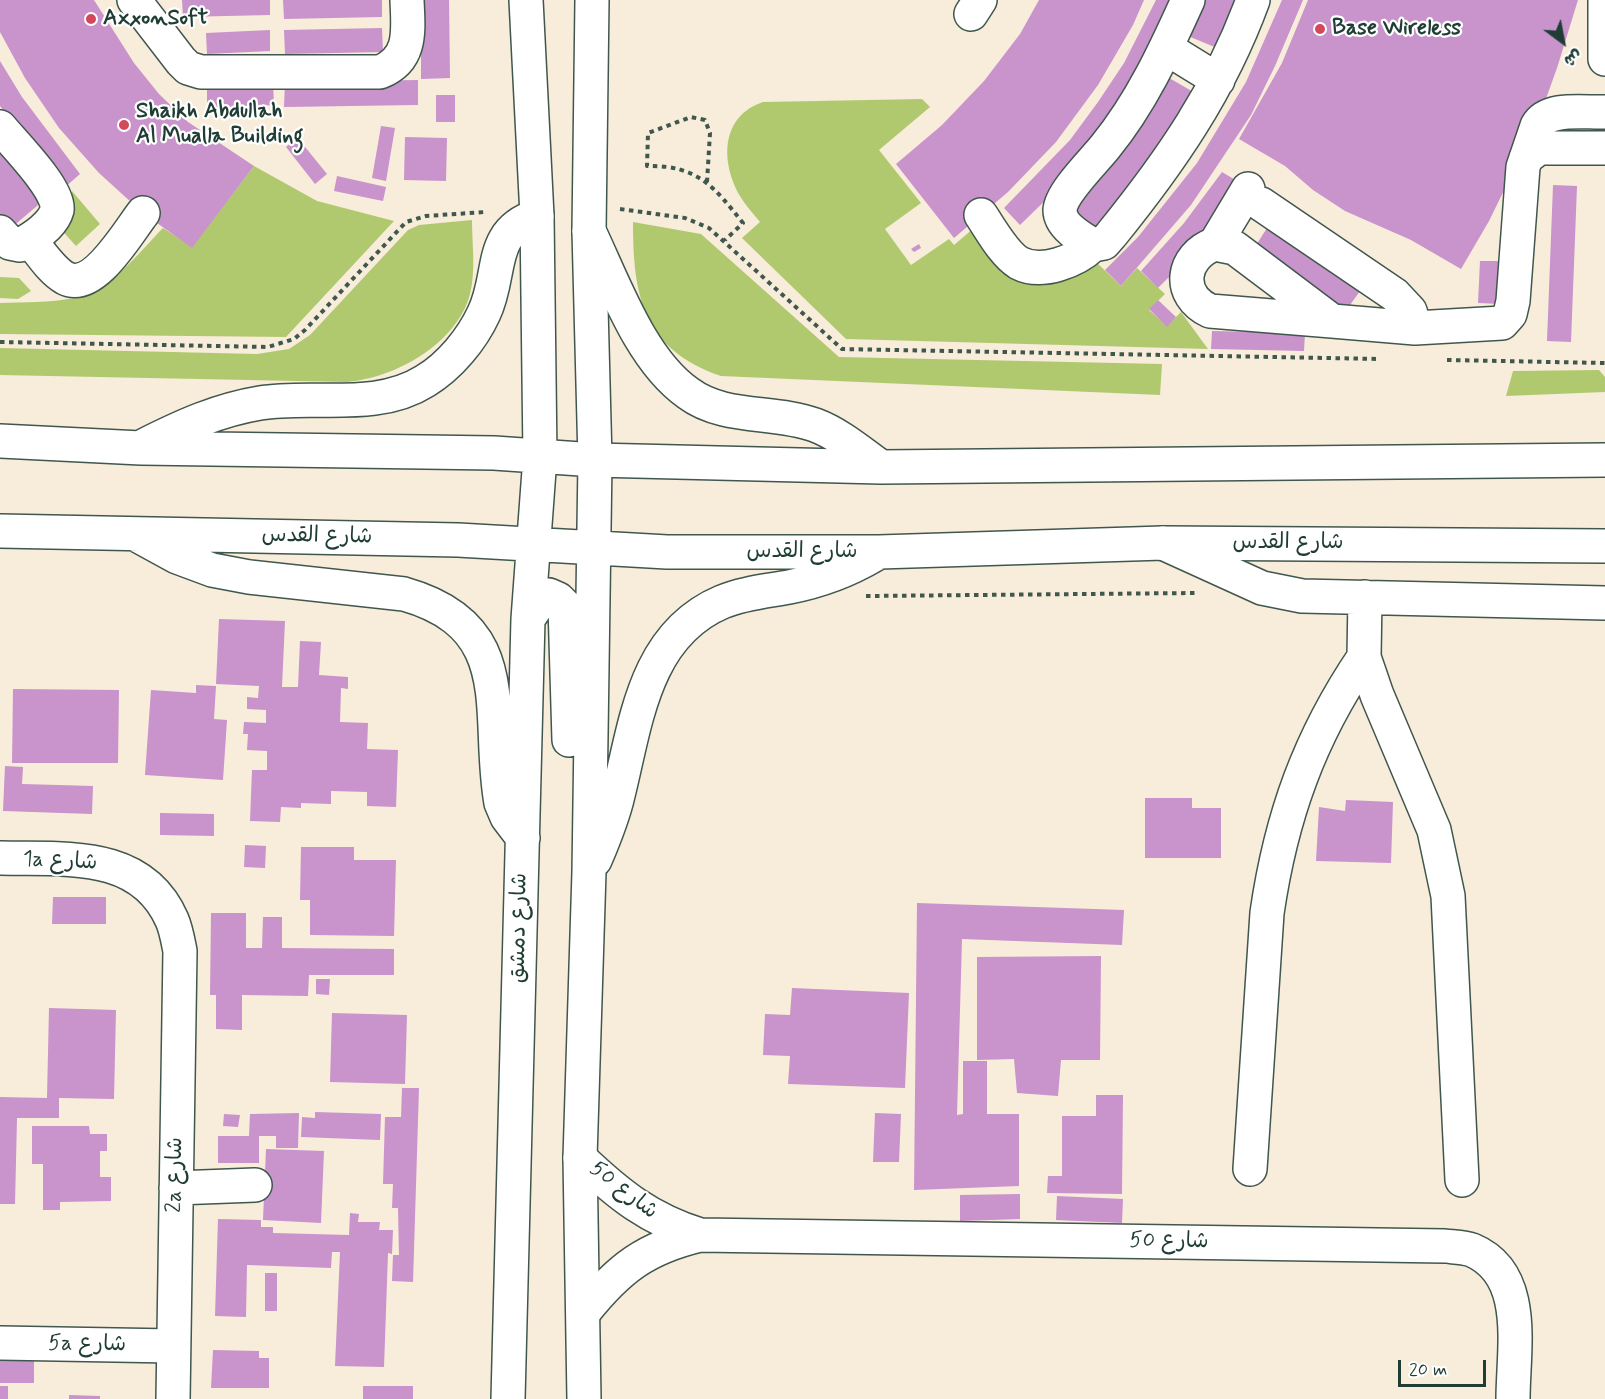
<!DOCTYPE html>
<meta charset="utf-8">
<style>
body{margin:0}
#map{position:relative;width:1605px;height:1399px;overflow:hidden;background:#f8ecdb;font-family:Mynerve,"Playpen Sans Arabic",sans-serif}
canvas{display:block}
.north{position:absolute;left:1533px;top:12px;width:60px;height:60px;-webkit-text-stroke:4px #fff;paint-order:stroke;rotate:148deg;font-size:16px;font-weight:700;line-height:24px;text-align:center;color:#1f3d34}
.north::after{content:'';display:block;margin:auto;width:21px;height:27px;background:#1f3d34;clip-path:polygon(50% 0,100% 100%,50% 72%,0 100%)}
.scale{position:absolute;left:1398px;top:1360px;width:88px;height:27px;box-sizing:border-box;border:3px solid #1f3d34;border-top:0;padding-left:8px;font-size:18px;line-height:21px;white-space:nowrap;color:#1f3d34;-webkit-text-stroke:4px #fff;paint-order:stroke}
</style>
<div id="map">
<canvas width="1605" height="1399"></canvas>
<div class="north">ش</div>
<div class="scale">20 m</div>
</div>
<script>
const context = document.querySelector('canvas').getContext('2d');
context.lineJoin = 'round';
function paint(path, color) {
  context.fillStyle = color;
  context.fill(path, 'evenodd');
}
function trace(path, color, width, dash) {
  context.strokeStyle = color;
  context.lineWidth = width;
  context.lineCap = dash ? 'butt' : 'round';
  context.setLineDash(dash || []);
  context.stroke(path);
}
function write(font, color, halo, rows, align = 'center') {
  context.font = font + ' Mynerve,"Playpen Sans Arabic",sans-serif';
  context.lineWidth = 4.5;
  context.setLineDash([]);
  context.textBaseline = 'middle';
  context.strokeStyle = halo;
  context.fillStyle = color;
  for (const [text, x, y, turn = 0] of rows) {
    context.save();
    context.translate(x, y);
    context.rotate((+turn || 0) * Math.PI / 180);
    context.textAlign = isNaN(turn) ? turn : align;
    if (halo) context.strokeText(text, 0, 0);
    context.fillText(text, 0, 0);
    context.restore();
  }
}
paint(new Path2D(`
 M922,99L930,107L879,150L921,203L885,229L911,265L949,239L954,245L974,228C1019,277 1031,310 1095,261L1121,286L1137,268L1165,294L1149,310L1167,326L1181,312L1208,349L846,339L742,238L760,222C753,213 745,205 740,196C720,161 721,116 763,102Z
 M254,166L317,201L394,221L286,337L0,334V303C24,302 50,303 74,298C111,291 138,253 163,228L192,247Z
 M72,191L100,224L76,246L58,226L68,215Z
 M472,220C472,244 476,271 470,294C457,344 395,378 347,382L0,375V348L257,354L289,349L310,335L408,230L419,225Z
 M633,222L701,234L839,357L1162,364L1160,395L721,376C643,349 633,297 633,222Z
 M0,277L19,278L31,291L18,299L0,298Z
 M1599,370L1605,377V392L1506,396L1513,371Z`), '#b1c96e');
paint(new Path2D(`
 M0,0H94L134,63L159,94L188,122L254,166L192,248L143,213L99,173L59,128L25,78L0,32Z
 M182,0H270V15L183,17Z
 M283,0H382V17L284,19Z
 M421,0H449L450,78L421,79Z
 M1039,0H1144L1133,25L1098,85L1056,142L1008,192L954,238L896,164L942,125L984,81L1020,34Z
 M1156,0H1180L1147,68L1057,189L1020,225L1004,208L1070,140L1098,102L1124,63Z
 M1198,0H1243L1222,50L1183,34Z
 M1282,0H1303L1275,66L1251,115L1191,205L1121,286L1105,270L1138,237L1197,163L1246,82Z
 M1308,0H1578L1557,68L1538,121L1489,221L1461,269L1411,240L1345,211L1313,190L1285,166L1239,139L1282,63Z
 M382,28L383,52L285,54L284,30Z
 M270,30V51L207,54L206,33Z
 M0,61L22,97L80,174L64,188L0,106Z
 M1164,75L1202,97L1102,234L1070,206Z
 M418,80V105L284,107L285,82Z
 M273,83L274,105L207,108V86Z
 M436,95H455V122H436Z
 M381,126L395,128L386,181L372,178Z
 M297,137L327,174L315,184L286,147Z
 M405,137L447,138L446,181L404,180Z
 M0,140L44,200L11,228L0,214Z
 M1222,172L1242,184L1183,263L1158,288L1141,271L1184,223Z
 M337,176L386,187L383,201L334,191Z
 M1553,185L1577,186L1571,342L1547,341Z
 M1267,228L1360,291L1345,312L1253,250Z
 M919,244L921,248L914,252L911,249Z
 M1480,261H1501L1500,304L1478,303Z
 M1158,300L1176,317L1167,327L1149,309Z
 M1212,331L1305,333L1304,351L1211,349Z
 M219,619L285,621L282,687H298L300,641L321,642L319,675L348,677V689L341,688L340,722L368,723L367,749L398,750L396,807L367,806V792L331,791V804L301,803V808L281,807L280,822L250,821L252,770H267V751L247,750L248,734H243L244,722L266,723V710L247,709V697L258,698L259,686L216,684Z
 M196,685L216,686L214,719L227,720L223,780L145,775L151,690L196,693Z
 M13,689L119,690L118,763H12Z
 M5,766L23,767L22,784L93,786L92,814L3,811Z
 M1145,798H1192V808H1221V858H1145Z
 M1346,800L1393,802L1391,863L1316,861L1319,807L1345,811Z
 M160,813L214,814V836L160,835Z
 M245,845L266,846L265,868L244,867Z
 M301,847H354V860H396L394,936L310,935V900H300Z
 M53,897H106V924H52Z
 M917,903L1124,910L1122,945L962,939L957,1115L963,1114V1061H987V1114H1019V1186L914,1190Z
 M211,913H246V948H262L263,917H282V948L394,949V975H309L308,996L242,995V1030L216,1029V995H210Z
 M1101,956L1100,1060H1061L1058,1096L1017,1093L1014,1059L977,1060V957Z
 M316,979H330L329,995L316,994Z
 M792,988L909,993L905,1088L788,1084L790,1056L763,1055L765,1014L790,1015Z
 M49,1008L116,1010L114,1099L59,1098V1118H17L15,1204H0V1097L47,1098Z
 M332,1013L407,1015L405,1084L330,1082Z
 M402,1088H419L413,1282L392,1281L393,1255H399L398,1208H392L393,1184H383L385,1117H401Z
 M1096,1095H1123L1122,1194L1047,1193L1048,1176H1062V1116H1096Z
 M315,1112L381,1114L380,1140L301,1137L302,1117L315,1118Z
 M299,1113L298,1148H276V1136H259V1163H218V1136H249L250,1114Z
 M875,1113L901,1114L899,1162H873Z
 M224,1114L240,1115L238,1127L223,1126Z
 M32,1126H89L90,1134H107V1151H100V1177H111V1201L60,1202V1210H43V1164H32Z
 M266,1149L324,1151L321,1223L263,1220Z
 M1020,1194V1219L960,1221V1195Z
 M1057,1196L1123,1199L1122,1223L1056,1220Z
 M350,1213L359,1214L358,1222H380L379,1230H393L392,1254L388,1253L384,1367L335,1366L340,1252H332L331,1268L247,1265L246,1317L215,1316L218,1219L261,1220V1227H273V1233L349,1235Z
 M265,1273H277V1311H265Z
 M213,1350L259,1351V1358H269V1388H211Z
 M0,1359H34V1383H0Z
 M0,1386H8V1399H0Z
 M363,1386H413V1399H363Z
 M69,1395L100,1396V1399H69Z`), '#c993cb');
const minor = new Path2D(`
 M134,0L181,61L188,68L201,72H380C413,59 408,29 407,0
 M526,0L537,216L540,457
 M592,0L589,231L595,460
 M1188,0C1165,51 1141,103 1105,147C1093,162 1061,193 1060,210C1060,226 1081,238 1093,245L1104,243L1111,235C1171,161 1220,90 1253,0
 M1605,2V59
 M971,14L980,0
 M1166,48L1218,80
 M0,127C13,143 61,191 57,210C53,225 33,238 20,245L10,243L0,232
 M1526,158L1539,148H1605
 M1261,204L1395,295L1410,311L1415,328
 M981,215C991,230 1004,254 1019,263C1042,275 1076,261 1093,245
 M30,240C40,252 51,270 65,278C94,293 128,232 143,213
 M1215,244L1235,248L1332,321L1210,311C1176,295 1181,256 1215,244Z
 M1215,244L1248,189
 M1332,321L1415,328L1502,323L1510,314L1513,301L1523,167L1537,126C1548,106 1585,113 1605,112
 M1163,543L1262,588L1302,596L1605,603
 M1365,597L1364,657L1377,695L1434,830L1448,896L1462,1180
 M0,858C63,860 141,849 172,920C176,929 178,941 180,951L173,1399
 M580,1158C619,1195 649,1219 700,1235
 M1250,1169L1267,913C1281,817 1309,738 1364,657
 M176,1188L255,1185
 M584,1312C619,1268 646,1248 700,1235L1445,1246C1453,1247 1464,1247 1472,1250C1529,1274 1513,1349 1513,1399
 M0,1343L173,1346`);
const major = new Path2D(`
 M589,231C614,283 640,359 688,393C724,420 774,410 815,425C839,434 860,452 881,467
 M0,441L141,448L494,453L595,460L881,467L1605,460
 M145,445C183,426 218,410 260,403C313,394 376,412 425,381C450,366 472,339 484,313C503,273 487,232 537,216
 M0,531L458,540L667,552H879L1163,543L1605,546
 M135,534L177,557L212,570L249,577L404,594C520,627 485,713 501,803L507,817L523,838
 M528,619L541,600L549,595L558,599L565,606L569,740
 M595,860C604,839 613,817 618,795C636,723 644,635 722,602C743,593 767,591 789,587C820,581 847,571 874,555
 M508,1399L528,619L540,457
 M584,1399L580,1158L589,872L595,460`);
trace(minor, '#40574d', 36);
trace(major, '#40574d', 36);
trace(new Path2D(`
 M707,182L710,133L705,120L691,117L648,133L647,166C698,165 714,187 743,223L725,240
 M620,209L685,218L709,228L842,349L1379,359
 M0,342L268,347L294,339L305,330L406,222L426,216L485,212
 M1447,360L1605,363
 M866,596L1195,593`), '#40574d', 4, [4.5, 4.5]);
trace(minor, '#fff', 33);
trace(major, '#fff', 33);
for (const [x, y, r, color] of [
 [91,19,6,"#d1495b"],
 [1320,29,6,"#d1495b"],
 [124,125,6,"#d1495b"]
]) {
  const dot = new Path2D();
  dot.arc(x, y, r, 0, 2 * Math.PI);
  context.fillStyle = color;
  context.fill(dot);
  trace(dot, '#fff', 2);
}
write('bold 22px', '#1f3d34', '#fff', [
 ["AxxonSoft",103,19],
 ["Base Wireless",1332,29],
 ["Shaikh Abdullah",136,112],
 ["Al Mualla Building",136,137]
], 'left');
write('22px', '#1f3d34', '#fff', [
 ["شارع القدس",317,537,1],
 ["شارع القدس",1288,543],
 ["شارع القدس",802,552],
 ["1a شارع",60,862,3],
 ["شارع دمشق",520,928,-89],
 ["2a شارع",176,1175,-89],
 ["شارع 50",623,1191,38],
 ["شارع 50",1169,1242,1],
 ["5a شارع",87,1345,1]
]);
</script>
